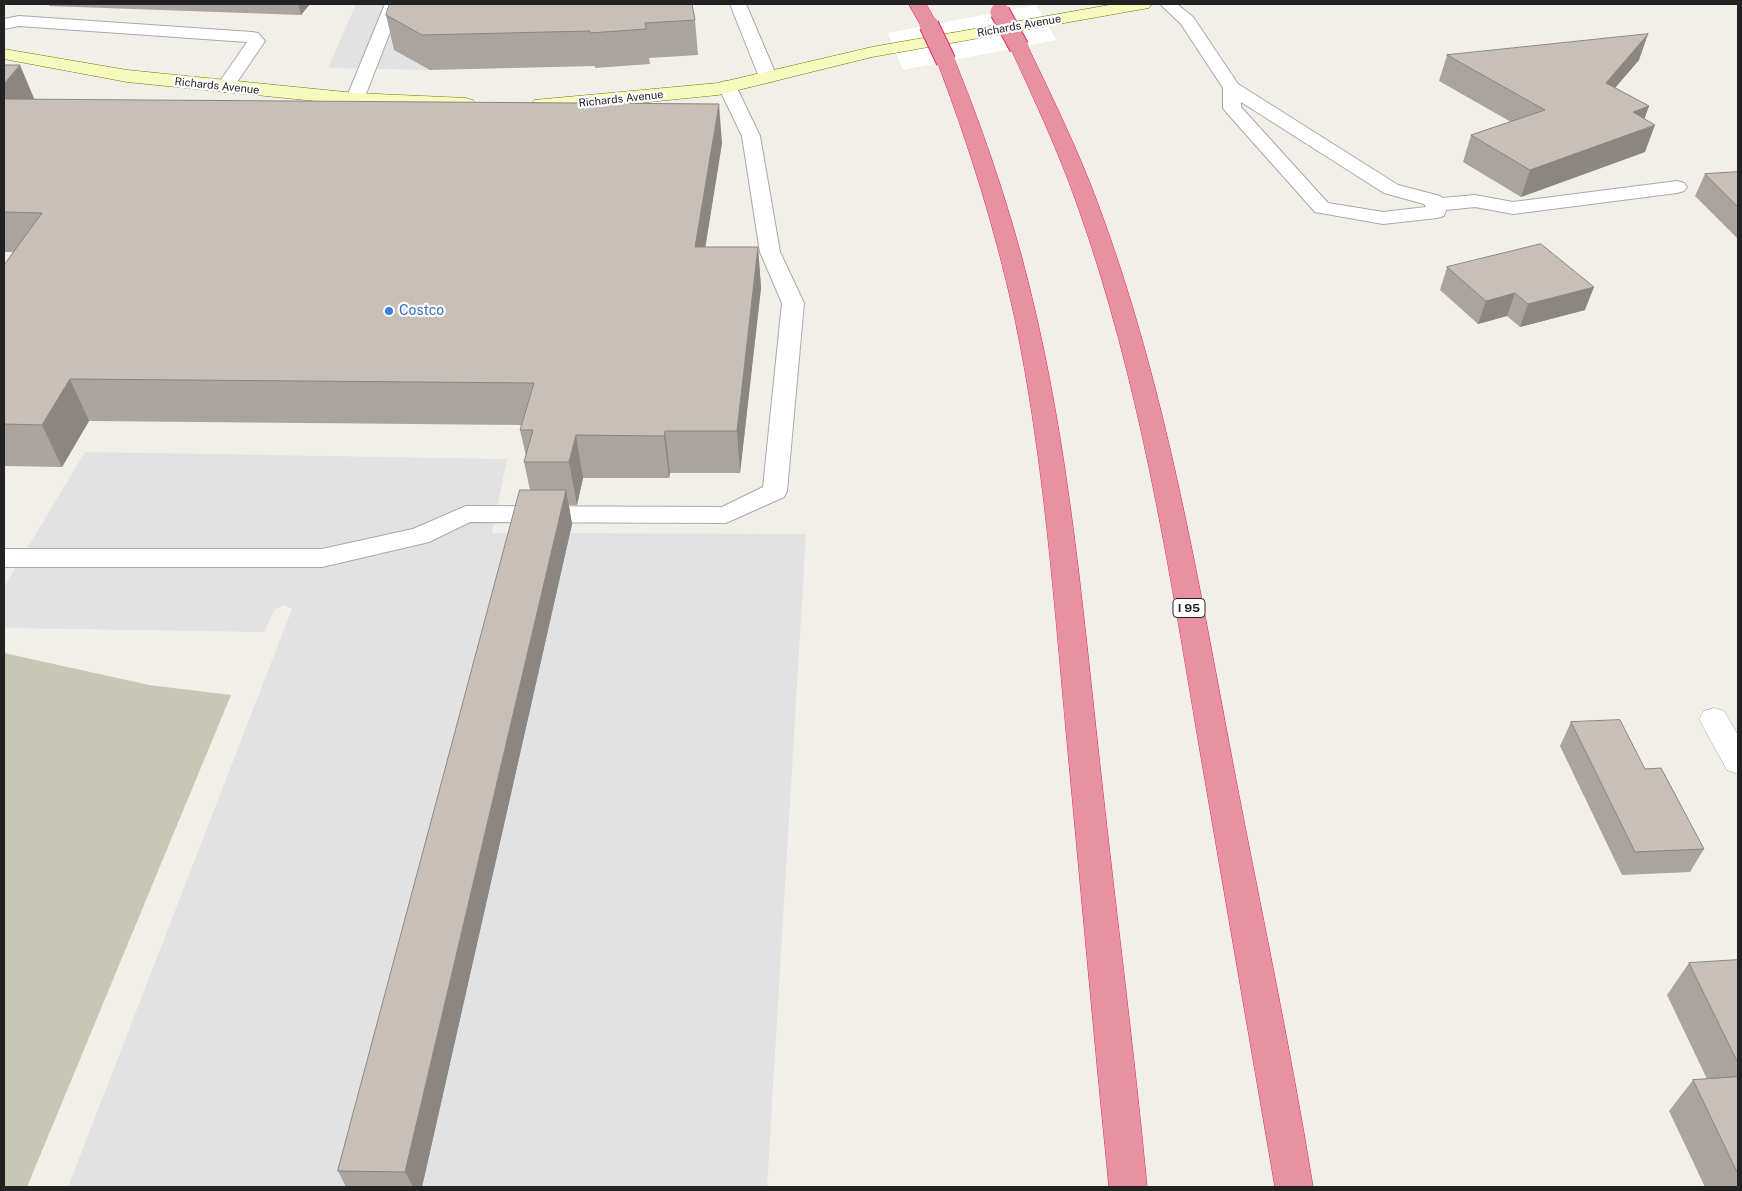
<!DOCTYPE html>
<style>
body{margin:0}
#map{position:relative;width:1742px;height:1191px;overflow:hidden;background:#f2efe9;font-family:"Public Sans",sans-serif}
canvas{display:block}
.frame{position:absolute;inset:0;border:5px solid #222;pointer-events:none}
</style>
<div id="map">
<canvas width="1742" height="1191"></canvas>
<div class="frame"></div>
</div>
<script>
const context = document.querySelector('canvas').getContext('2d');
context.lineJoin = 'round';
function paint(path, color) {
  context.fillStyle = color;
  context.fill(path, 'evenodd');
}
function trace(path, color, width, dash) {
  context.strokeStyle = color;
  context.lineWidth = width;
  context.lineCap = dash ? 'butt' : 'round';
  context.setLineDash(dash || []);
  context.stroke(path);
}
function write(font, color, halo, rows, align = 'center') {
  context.font = font + ' "Public Sans",sans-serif';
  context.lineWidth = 4.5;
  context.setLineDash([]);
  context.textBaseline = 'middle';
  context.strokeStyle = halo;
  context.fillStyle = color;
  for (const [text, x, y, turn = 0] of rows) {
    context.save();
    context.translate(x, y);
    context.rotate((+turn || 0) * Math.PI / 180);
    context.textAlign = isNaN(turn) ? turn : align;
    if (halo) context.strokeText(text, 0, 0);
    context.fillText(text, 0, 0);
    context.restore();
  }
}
paint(new Path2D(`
 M4,653L149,685L231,695L27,1187H4Z`), '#c7c7b4');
paint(new Path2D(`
 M356,4H411L430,70L328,68Z
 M85,452L507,459L492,533L806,534L767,1187H68L292,609L284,605L275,609L264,632L4,628V587Z`), '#e2e2e2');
paint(new Path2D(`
 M1036,5L1056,40L903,70L888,33Z`), '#fff');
const lane = new Path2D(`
 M385,4H401L364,99L361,103L355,104L349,103L346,99Z
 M730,4H746L777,77L774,81L768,82L762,81L759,77Z
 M1160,4H1177L1193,17L1238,84L1398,185L1440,196L1442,198L1475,195L1513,202L1677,181L1684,183L1687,187L1684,191L1677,193L1513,214L1475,207L1446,210L1444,216L1437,218L1383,224L1315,212L1226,112L1223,108V88L1181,24ZM1241,102L1384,193L1424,204L1426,207L1383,212L1328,203L1241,107Z
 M19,16L252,32L258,33L265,41L231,91L225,92L219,91L216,87L247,42L19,26L4,29V19Z
 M727,81L733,82L736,86L760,136L780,252L804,303L787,491L784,497L726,523L470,522L429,542L322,567H4V549H322L413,529L466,506L722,507L763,487L782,303L760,252L742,136L718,86L721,82Z`);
const street = new Path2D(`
 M1714,708L1724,711L1738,735V774L1727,770L1699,719L1704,711Z`);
const secondary = new Path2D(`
 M1115,4H1152L1149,8L1143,9L872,57L718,95L579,109L541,110L534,108L532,104L534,100L718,83L872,47Z
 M4,49L127,70L355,93L466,98L473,100L475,104L473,108L466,110L355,105L127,82L4,59Z`);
const highway = new Path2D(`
 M909,4H926L938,25L935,29L929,30L923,29Z
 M1019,42L1025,43L1028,47C1053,99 1078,150 1098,204C1167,389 1199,586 1236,780C1262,915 1291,1051 1313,1187H1275C1250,1042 1225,896 1200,751C1169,567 1140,380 1077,204C1058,150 1034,99 1010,47L1013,43Z
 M946,56L952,57L955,61C989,145 1017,230 1037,319C1071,468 1084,623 1101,775C1116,912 1134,1050 1147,1187H1109C1094,1038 1081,890 1067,741C1054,600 1044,458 1015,319C996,231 969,145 937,61L940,57Z`);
trace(lane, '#a9a9a9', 2);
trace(street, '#a9a9a9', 1);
trace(secondary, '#6f7c05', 1);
trace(highway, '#dc2966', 1);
paint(lane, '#fff');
paint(street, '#fff');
paint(secondary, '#f7fabe');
paint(highway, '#e891a1');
const highwayBridge = new Path2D(`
 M1000,12L1019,47
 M929,25L946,61`);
trace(highwayBridge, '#dc2966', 21, []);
trace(highwayBridge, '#e891a1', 19);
paint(new Path2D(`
 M49,4H310L301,15L49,6Z
 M386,15L695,20L698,55L649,58L650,64L595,68V66L430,70L394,50Z
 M1447,55L1639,60L1615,88L1649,106L1644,119L1645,152L1521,197L1463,162L1471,135L1511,122L1439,81Z
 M4,65L34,100L722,143L705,247H758L761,288L740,473H670L669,478H583L577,505H569L572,524L422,1187H346L338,1171L530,490L524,462L526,456L520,430L522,425L89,421L62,467L4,466V265L13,252H4Z
 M1738,172V239L1695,196L1705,174Z
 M1447,267L1585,310L1520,327L1507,316L1478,324L1440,290Z
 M1571,722L1645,769L1704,849L1690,872L1622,875L1560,746Z
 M1738,960V1187H1705L1669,1111L1693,1080L1707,1079L1667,995L1689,963Z`), '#aba49e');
paint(new Path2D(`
 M298,4H310L301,15Z
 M1648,34L1639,60L1596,110L1606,83Z
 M20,65L36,103L4,129V84Z
 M719,104L722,143L699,287L695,247Z
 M1649,106L1640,131L1655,125L1645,152L1521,197L1530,170L1633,112Z
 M758,247L761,288L740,473L737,431Z
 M1594,287L1585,310L1520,327L1528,304Z
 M1515,293L1507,316L1478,324L1486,301Z
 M70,379L89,421L62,467L42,425Z
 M665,431L670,473L669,478L664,436Z
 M576,435L583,478L577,505L569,462Z
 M566,490L572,524L422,1187H413L405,1172Z`), '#8b8681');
const building = new Path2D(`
 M390,4H692L695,20L645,23L646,29L590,33V31L422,35L386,15Z
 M1648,34L1606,83L1649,106L1633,112L1655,125L1530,170L1471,135L1545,110L1447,55Z
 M4,65H20L4,84Z
 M4,99L719,104L695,247H758L737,431H665L664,436L576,435L569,462H524L533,430H520L534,383L70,379L42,425L4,424V265L42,213L4,212Z
 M1738,172V207L1705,174Z
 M1541,244L1594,287L1528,304L1515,293L1486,301L1447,267Z
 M520,490H566L405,1172L338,1171Z
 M1620,720L1645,769L1661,768L1704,849L1635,852L1571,722Z
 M1738,960V1063L1689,963Z
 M1738,1077V1174L1693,1080Z`);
paint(building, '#c7bfb8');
trace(building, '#8b8681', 1);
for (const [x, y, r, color] of [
 [389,311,5,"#3f7fe0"]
]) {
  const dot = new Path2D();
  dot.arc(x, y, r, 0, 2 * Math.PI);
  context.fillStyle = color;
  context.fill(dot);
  trace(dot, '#fff', 2);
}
write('11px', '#222', '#fff', [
 ["Richards Avenue",1019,26,-10],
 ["Richards Avenue",217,86,6],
 ["Richards Avenue",621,99,-6]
]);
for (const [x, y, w] of [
 [1189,608,32]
]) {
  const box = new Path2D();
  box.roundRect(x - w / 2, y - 9.5, w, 19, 4);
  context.fillStyle = '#fff';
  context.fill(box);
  trace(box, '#222', 1);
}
write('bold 12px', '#222', null, [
 ["I 95",1189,608]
]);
write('14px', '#366cbe', '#fff', [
 ["Costco",399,311]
], 'left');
</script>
